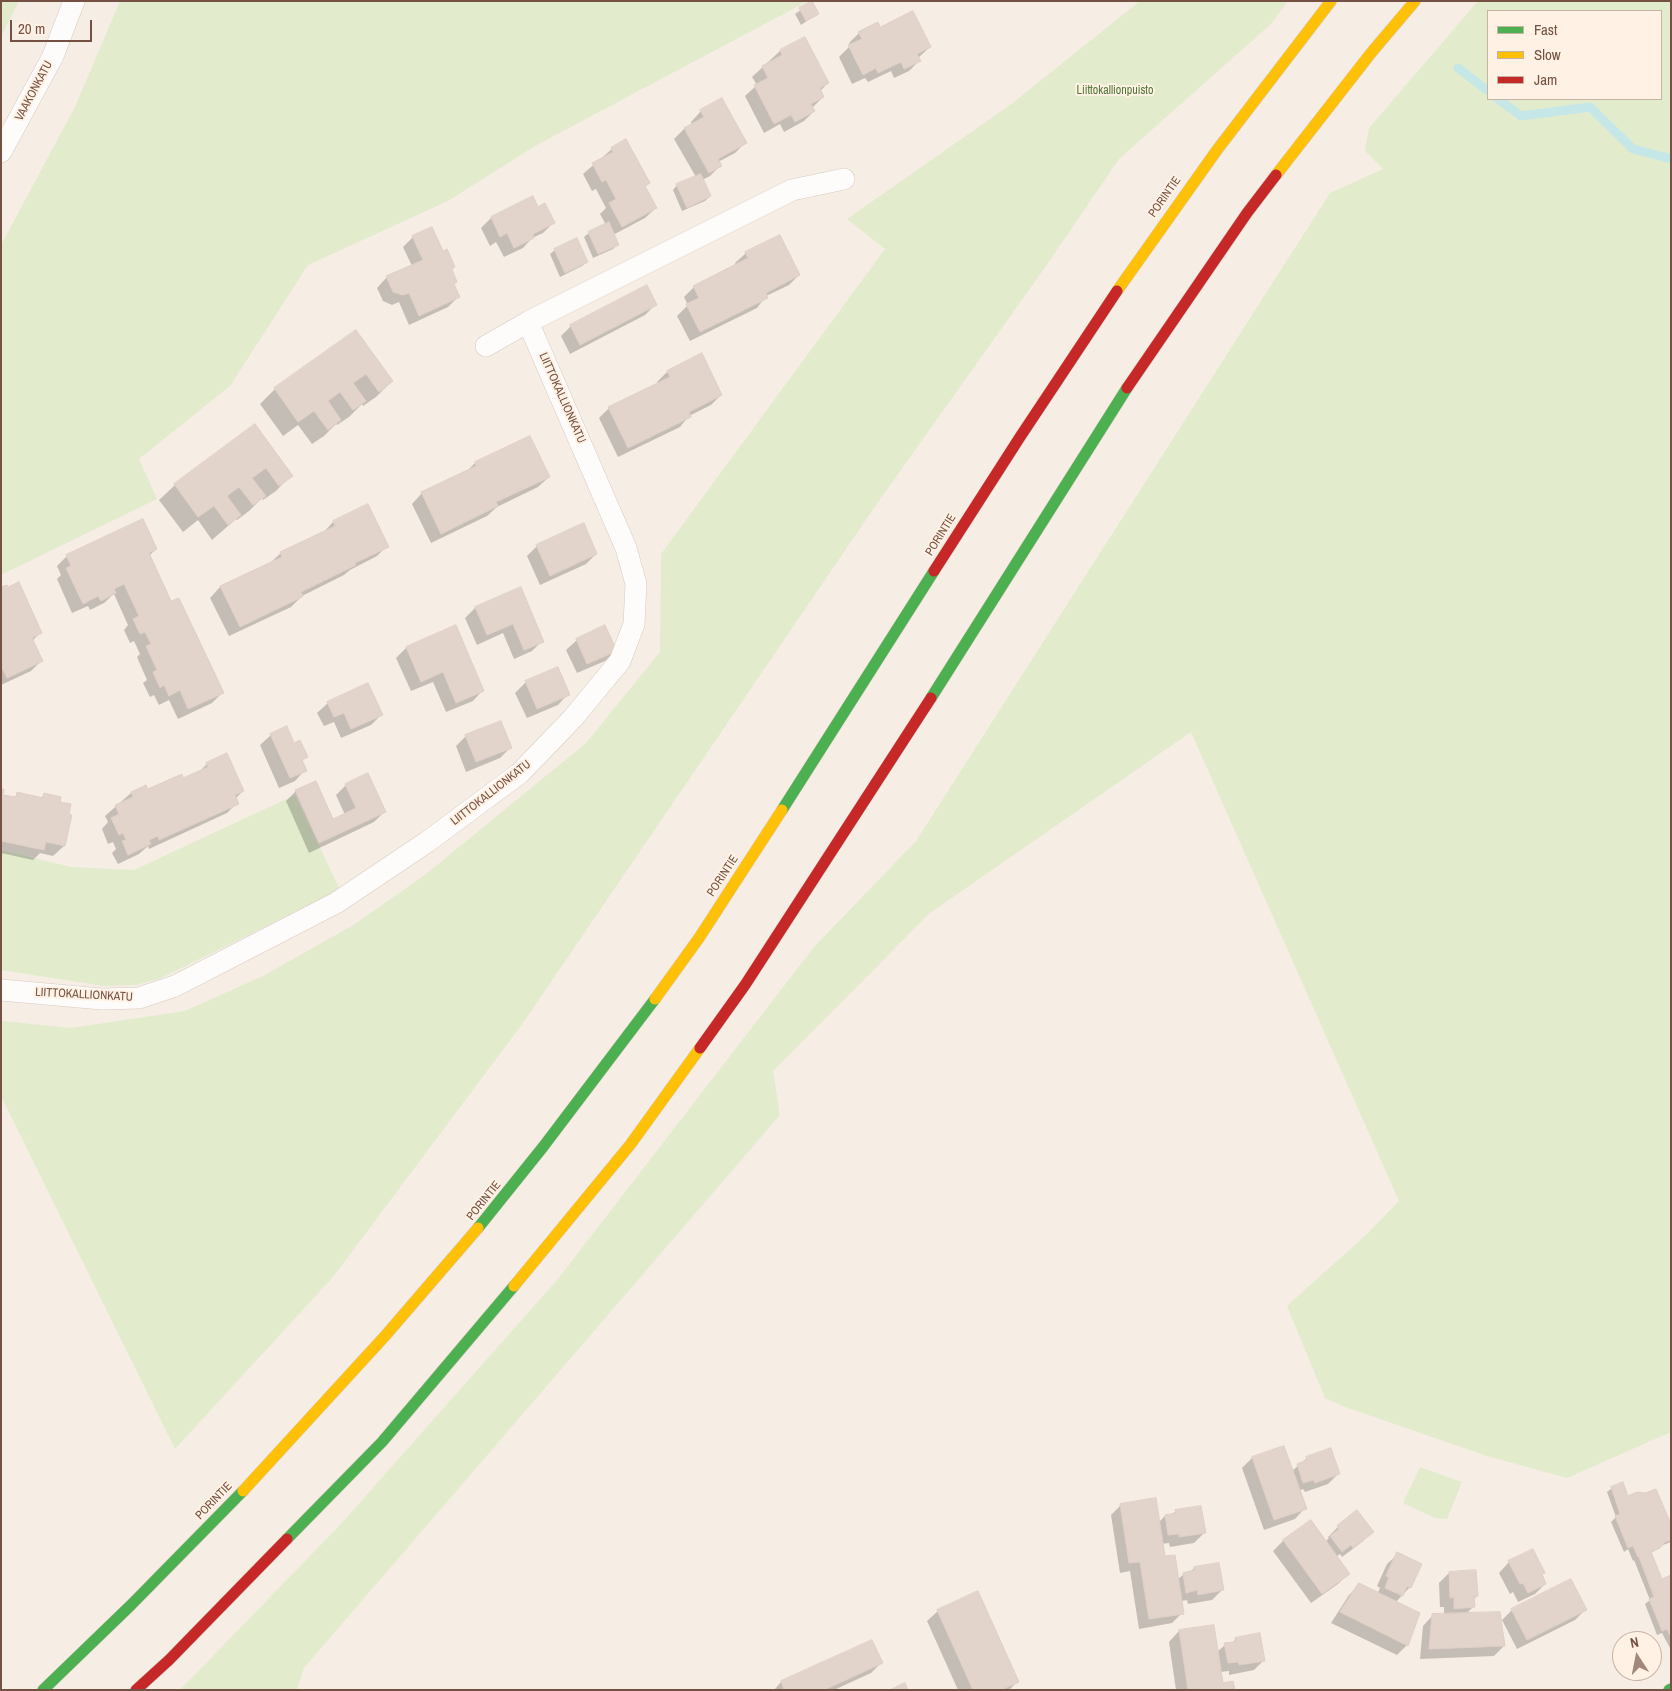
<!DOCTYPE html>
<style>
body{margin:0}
#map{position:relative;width:1672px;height:1691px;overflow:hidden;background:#f6ede4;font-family:"Archivo Narrow",sans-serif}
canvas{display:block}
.frame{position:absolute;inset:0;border:2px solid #755143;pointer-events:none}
.legend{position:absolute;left:1487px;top:10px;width:175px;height:90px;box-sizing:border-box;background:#fff2e4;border:1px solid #c8b2a4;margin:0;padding:6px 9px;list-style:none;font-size:15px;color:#755143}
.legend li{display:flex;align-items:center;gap:10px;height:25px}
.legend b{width:25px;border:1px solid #c8b2a4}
.north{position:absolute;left:1612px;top:1631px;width:50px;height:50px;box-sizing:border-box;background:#fff2e4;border:1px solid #c8b2a4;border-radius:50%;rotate:349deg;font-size:14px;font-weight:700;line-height:20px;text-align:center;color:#755143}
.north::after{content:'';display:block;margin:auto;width:18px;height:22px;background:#a2887b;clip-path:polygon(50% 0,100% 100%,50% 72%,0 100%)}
.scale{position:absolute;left:10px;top:20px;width:82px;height:22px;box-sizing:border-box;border:2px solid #755143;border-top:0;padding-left:6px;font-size:15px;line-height:18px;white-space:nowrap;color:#755143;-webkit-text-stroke:4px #fff2e4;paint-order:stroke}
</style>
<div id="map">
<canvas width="1672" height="1691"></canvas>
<div class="frame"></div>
<ul class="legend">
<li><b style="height:6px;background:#4caf50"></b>Fast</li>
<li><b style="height:6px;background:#ffc107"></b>Slow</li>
<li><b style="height:6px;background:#c62828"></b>Jam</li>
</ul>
<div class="north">N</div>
<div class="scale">20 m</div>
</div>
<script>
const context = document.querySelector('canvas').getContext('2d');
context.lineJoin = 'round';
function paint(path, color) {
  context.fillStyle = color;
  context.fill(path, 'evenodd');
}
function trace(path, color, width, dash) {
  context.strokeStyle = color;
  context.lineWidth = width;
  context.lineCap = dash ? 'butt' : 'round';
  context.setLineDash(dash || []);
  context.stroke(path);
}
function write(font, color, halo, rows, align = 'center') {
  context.font = font + ' "Archivo Narrow",sans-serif';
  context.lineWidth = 4;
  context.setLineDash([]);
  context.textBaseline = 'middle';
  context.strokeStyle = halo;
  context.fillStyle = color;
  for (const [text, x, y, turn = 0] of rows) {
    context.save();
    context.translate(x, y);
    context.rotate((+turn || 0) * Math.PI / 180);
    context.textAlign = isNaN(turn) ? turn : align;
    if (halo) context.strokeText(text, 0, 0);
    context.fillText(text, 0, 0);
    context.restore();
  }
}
paint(new Path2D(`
 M1,1H19L1,37Z
 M120,1H808L535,146L448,201L308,265L230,386L139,459L157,499L1,575V245L75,107Z
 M1140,1H1288L1271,24L1119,159L1046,266L876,505L523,1023L333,1277L175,1449L1,1096V1021L71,1028L185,1011L265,975L355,924L426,874L586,743L660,652L661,554L885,249L847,219L1010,105Z
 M1478,1H1671V1432L1567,1478L1487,1456L1345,1407L1325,1398L1287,1306L1368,1233L1399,1201L1191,732L930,913L773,1071L780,1115L304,1668L297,1690H180L339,1526L558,1279L814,947L916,841L1330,193L1383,169L1365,151L1369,128ZM1488,11H1661V99H1488Z
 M295,795L340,890L159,979L136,985L104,986L1,970V850L71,867L134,870Z
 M1420,1467L1462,1482L1447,1519L1435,1518L1403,1503Z`), '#e2eccd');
paint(new Path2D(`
 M811,3L817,14L801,25L795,14Z
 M859,33L930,47L918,58L919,61L909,71L894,78L891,71L868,82L865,78L852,84L839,57L850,46L849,43Z
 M805,39L828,83L820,91L823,97L812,108L814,111L804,121L784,132L780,124L764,133L745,96L757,85L752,77L780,51Z
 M721,100L745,143L735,153L718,162L720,166L710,176L702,180L710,196L705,201L682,211L673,190L677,185L696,177L674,139L684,129L692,125L691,122L701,111Z
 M612,149L648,183L644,187L656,208L645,218L613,235L617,245L613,249L593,258L584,237L589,233L606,225L600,214L606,208L596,189L592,191L583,174Z
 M532,198L538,208L553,223L543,233L532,238L523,248L504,257L496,242L490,246L481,228L491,218Z
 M779,236L799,275L789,285L766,296L757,308L690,341L677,316L688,305L684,297L694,287L736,265L735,263L746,253Z
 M413,237L443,252L451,270L453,285L458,297L448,307L409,325L399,302L392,305L383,301L377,288L387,277L412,266L403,247Z
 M555,250L587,262L582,266L560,277L550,254Z
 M655,305L645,315L570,354L561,336L571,326Z
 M356,331L392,381L376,397L363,406L362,404L349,417L337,425L336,424L324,436L312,444L298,425L283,436L260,404L275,389Z
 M701,355L721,395L711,405L689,416L680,427L618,457L599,418L609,408L658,384L657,382L667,372Z
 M254,426L291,475L276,491L263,500L262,498L249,511L237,520L236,519L212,540L198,520L183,532L159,500L175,485Z
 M475,463L549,477L538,487L497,507L487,516L431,543L412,504L422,493L465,473Z
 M368,506L387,546L377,556L350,570L344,575L302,596L291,607L229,636L210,598L220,587L270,563L281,553L323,533L333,522Z
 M537,546L596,554L586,564L540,585L527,556Z
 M156,549L149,556L170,603L222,693L212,703L178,719L169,700L159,705L154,695L150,697L143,683L147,680L137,657L140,654L134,641L130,643L124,630L128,625L114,594L104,603L90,610L88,606L72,613L57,579L61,575L57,566L67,556Z
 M1,589L41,632L32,641L41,661L31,671L1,685Z
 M520,589L542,641L532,651L514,659L503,633L477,645L465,618L475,608Z
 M455,627L483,690L473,701L446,712L433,682L411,691L396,658L406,648Z
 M577,640L615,651L605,661L577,673L566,650Z
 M557,669L568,694L558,705L527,718L515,693L526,682Z
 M328,703L381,715L371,725L341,738L334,722L324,726L317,713Z
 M271,735L294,745L306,757L301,762L305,770L295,781L279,788L260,745Z
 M466,736L510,748L500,758L466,772L456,746Z
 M207,764L243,791L235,799L237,803L227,813L149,849L148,846L139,854L118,864L112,853L116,849L113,842L108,844L102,829L108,822L105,816L131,793L146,787L148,791L183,780L198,773Z
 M346,785L384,812L374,822L309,853L286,801L296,791L333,821L345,815L336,795Z
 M1,790L2,796L13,798L18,794L40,799L44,795L58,803L67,815L70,816L64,846L53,856L40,853L33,860L1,853Z
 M1283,1447L1292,1471L1307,1458L1338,1474L1328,1484L1305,1492L1303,1489L1299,1491L1305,1508L1295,1519L1264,1530L1242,1468L1252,1458Z
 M1612,1488L1671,1527V1542L1660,1546L1650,1554L1661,1581L1671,1577V1650L1662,1633L1657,1635L1645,1604L1650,1600L1634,1560L1633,1561L1628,1549L1624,1552L1611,1522L1616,1517L1607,1492Z
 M1121,1505L1158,1523L1165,1516L1171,1515L1176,1511L1204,1533L1194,1543L1170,1547L1169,1543L1161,1544L1163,1557L1177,1580L1184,1574L1190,1572L1194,1568L1222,1590L1212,1600L1188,1604L1187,1600L1181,1601L1182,1613L1172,1623L1139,1629L1130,1571L1120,1573L1111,1515Z
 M1310,1521L1325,1542L1329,1538L1328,1537L1338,1527L1372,1532L1362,1542L1342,1557L1340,1554L1336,1557L1348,1574L1338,1584L1311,1603L1273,1551L1283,1541Z
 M1398,1554L1410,1587L1395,1603L1407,1645L1397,1655L1331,1623L1349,1595L1359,1585L1377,1594L1380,1588L1377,1586L1387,1564Z
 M1509,1562L1541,1575L1545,1584L1535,1594L1518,1602L1513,1592L1510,1594L1499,1573Z
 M1449,1573L1477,1596L1473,1600V1607L1466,1614L1504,1646L1494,1656L1420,1659L1423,1626L1433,1615H1444V1607H1440L1439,1583Z
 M1512,1610H1585L1575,1620L1517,1649L1502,1620Z
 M938,1611L1017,1682L1009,1690H958L927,1621Z
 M1179,1631L1217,1652L1225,1645L1231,1644L1236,1639L1264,1660L1254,1670L1229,1675V1671L1220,1672L1222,1684L1233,1690H1176L1169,1642Z
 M872,1642L881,1663L871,1673L834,1690H774L781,1682Z`), '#0003');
trace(new Path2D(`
 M1458,68L1488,91
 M1498,99L1521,116L1590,107L1633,149L1671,159`), '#c5e7e7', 9);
const building = new Path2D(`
 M812,1L819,14L806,21L799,8Z
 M913,11L931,47L917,54L921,61L904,69L901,62L878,73L876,68L863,75L848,45L862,39L858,32L878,22L880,27Z
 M805,37L829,83L820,88L824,97L811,104L815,111L795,122L791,115L774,124L754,85L768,78L762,66L782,55L780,50Z
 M722,98L747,143L718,159L722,166L709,173L684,128L704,117L700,110Z
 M626,139L650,183L645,186L657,208L622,227L609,203L616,199L606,180L602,182L592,163L613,152L611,148Z
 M701,174L711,196L687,208L676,184Z
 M533,196L538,207L545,203L555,223L533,234L534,238L514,248L507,233L500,237L491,217Z
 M609,222L619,245L598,254L588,232Z
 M432,227L443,251L447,249L455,267L452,269L457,282L454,284L460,297L419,316L409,293L403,295L393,292L386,276L423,260L412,236Z
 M780,235L800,275L766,293L768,298L700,332L686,304L699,298L693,286L748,258L745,252Z
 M577,238L588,262L565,273L554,249Z
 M647,285L657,305L580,345L570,325Z
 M356,330L393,381L379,392L366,374L353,383L366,401L353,410L340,392L328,401L341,420L328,430L314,411L298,422L274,388Z
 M702,353L722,395L689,412L691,417L628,448L608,407L670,377L667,371Z
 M255,424L293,476L279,486L266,468L252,478L266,496L253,505L239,487L227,496L241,515L228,525L214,506L198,517L174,484Z
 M530,436L550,477L496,502L498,506L441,534L421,492L476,466L475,462Z
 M368,504L389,547L355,563L356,565L301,592L303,596L302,597L240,627L220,586L282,557L280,552L335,526L333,521Z
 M143,519L157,549L149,553L171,601L179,598L224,693L188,709L180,690L169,696L164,685L160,688L153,672L157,670L146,646L151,644L145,632L140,634L133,619L139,616L124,584L114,589L116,593L101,601L98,596L83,604L66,568L71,566L66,555Z
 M584,523L597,554L550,576L536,545Z
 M19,582L42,633L32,638L43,661L7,678L1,666V587L7,585L8,587Z
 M521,587L544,642L524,650L513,624L487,635L475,607Z
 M456,625L484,691L456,703L443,672L421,682L406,647Z
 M605,625L617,651L587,664L576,639Z
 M558,667L570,695L537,709L525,681Z
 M368,683L383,715L351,729L344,713L334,717L327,702Z
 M501,721L512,748L476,762L465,735Z
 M287,726L294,743L300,740L308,757L302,760L307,771L290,778L270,734Z
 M227,753L244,791L235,795L239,804L159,840L158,836L149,840L151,844L128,855L122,841L126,840L123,833L119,835L111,818L119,814L115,805L133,797L131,792L146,785L148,789L182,774L183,778L208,767L206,763Z
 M368,773L386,812L319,843L295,790L316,781L333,819L356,808L345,784Z
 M1,789H4L3,795L16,797L17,792L43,798L44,793L61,797L60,802L71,804L69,814L72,815L65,846L46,842L44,850L1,841Z
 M1284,1446L1307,1509L1274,1520L1252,1457Z
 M1331,1448L1340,1474L1315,1483L1313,1480L1303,1483L1297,1464L1307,1460L1306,1457Z
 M1623,1482L1628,1496L1637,1492L1645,1493L1656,1489L1671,1524V1540L1665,1542L1660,1548L1651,1552L1662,1579L1671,1575V1637L1667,1629L1662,1631L1649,1599L1654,1597L1639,1557H1638L1633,1546L1628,1548L1615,1516L1620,1514L1611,1487Z
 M1156,1498L1165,1556L1175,1555L1184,1614L1149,1619L1140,1562L1129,1563L1120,1504Z
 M1201,1506L1206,1533L1179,1537V1534L1168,1535L1165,1515L1176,1513L1175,1510Z
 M1357,1510L1374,1532L1353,1548L1351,1545L1342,1552L1330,1536L1339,1529L1337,1526Z
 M1311,1520L1350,1574L1322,1594L1283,1540Z
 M1533,1549L1545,1573L1542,1574L1546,1584L1528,1593L1523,1583L1520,1584L1508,1561Z
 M1397,1552L1422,1564L1411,1588L1407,1586L1403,1596L1385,1588L1389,1577L1386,1576Z
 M1219,1563L1224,1590L1198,1595L1197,1590L1186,1593L1183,1573L1194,1570V1567Z
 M1476,1570L1478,1596L1474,1597L1475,1607L1454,1609V1597L1450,1598L1449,1572Z
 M1571,1579L1587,1610L1527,1640L1511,1609Z
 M1359,1583L1420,1613L1408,1646L1340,1612Z
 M978,1591L1019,1682L1001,1690H973L937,1610Z
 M1500,1612L1505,1646L1429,1649L1432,1614Z
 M1214,1625L1223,1683L1233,1681L1235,1690H1199V1688L1188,1690L1179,1630Z
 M1260,1633L1265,1661L1239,1665L1238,1662L1228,1663L1224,1643L1235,1642V1638Z
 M872,1640L883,1663L824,1690H784L781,1681Z
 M905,1683L908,1690H890Z`);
paint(building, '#e3d4cb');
trace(building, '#dfcfc6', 1);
const street = new Path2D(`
 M1,152L53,56L74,1
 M486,346L528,322
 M1,990L102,999L139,998L175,986L336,903L427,842L520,773L573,718L620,661L634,624L636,584L626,548L528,322L792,190L844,179`);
const fast = new Path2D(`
 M931,698L1127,388
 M782,810L934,571
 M478,1228L543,1147L655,999
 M287,1539L382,1442L514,1286
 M43,1690L131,1605L243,1491
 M1669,1690L1671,1689`);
const slow = new Path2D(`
 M1276,175L1371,53L1415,1
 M1117,291L1217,150L1331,1
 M655,999L699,938L782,810
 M514,1286L630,1145L700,1048
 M243,1491L385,1336L478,1228`);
const jam = new Path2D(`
 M1127,388L1247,213L1276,175
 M934,571L1020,437L1117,291
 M700,1048L745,985L931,698
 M136,1690L169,1660L287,1539`);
trace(street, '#d7cac2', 22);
trace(fast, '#d6c9c1', 12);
trace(slow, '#d6c9c1', 12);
trace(jam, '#d6c9c1', 12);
trace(street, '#fefcfb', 21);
trace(fast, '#4caf50', 11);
trace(slow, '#ffc107', 11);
trace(jam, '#c62828', 11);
write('12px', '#755143', '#fff2e4', [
 ["VAAKONKATU",34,91,-62],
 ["PORINTIE",1165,197,-55],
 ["LIITTOKALLIONKATU",562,398,66],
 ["PORINTIE",941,535,-58],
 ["LIITTOKALLIONKATU",491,793,-38],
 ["PORINTIE",723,876,-57],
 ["LIITTOKALLIONKATU",84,995,3],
 ["PORINTIE",484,1201,-51],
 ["PORINTIE",214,1501,-46]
]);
write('12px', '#507638', '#fff2e4', [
 ["Liittokallionpuisto",1115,91]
]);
</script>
